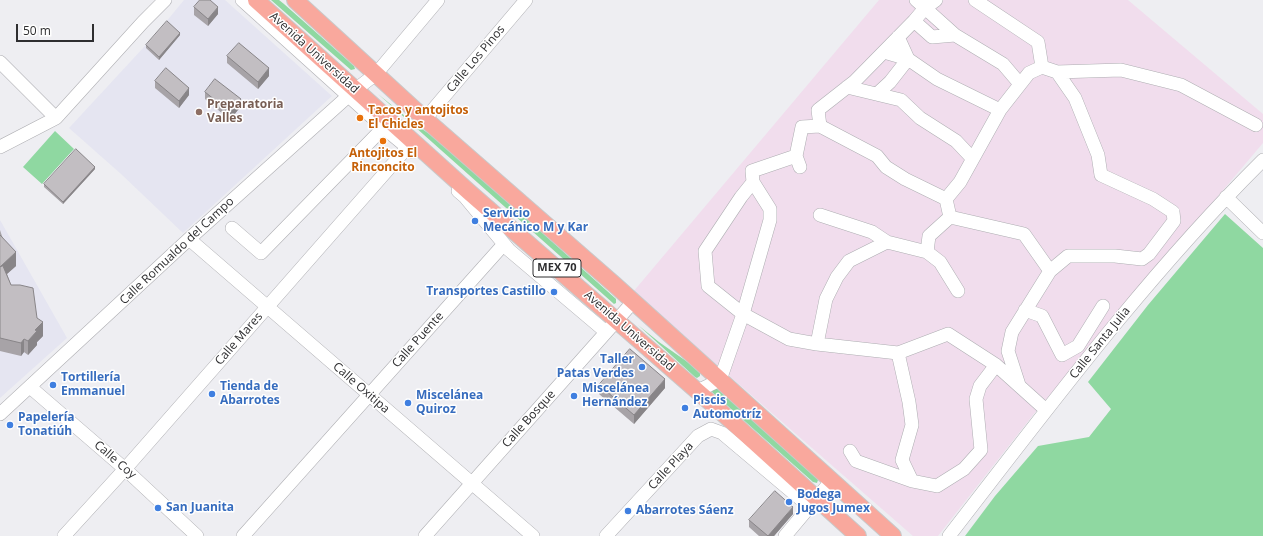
<!DOCTYPE html>
<meta charset="utf-8">
<style>
body{margin:0}
#map{position:relative;width:1263px;height:536px;overflow:hidden;background:#eeeef2;font-family:"Open Sans",sans-serif}
canvas{display:block}
.scale{position:absolute;left:16px;top:24px;width:78px;height:18px;box-sizing:border-box;border:2px solid #2e2e30;border-top:0;padding-left:5px;font-size:12px;line-height:14px;white-space:nowrap;color:#2e2e30;-webkit-text-stroke:3px #fff;paint-order:stroke}
</style>
<div id="map">
<canvas width="1263" height="536"></canvas>
<div class="scale">50 m</div>
</div>
<script>
const context = document.querySelector('canvas').getContext('2d');
context.lineJoin = 'round';
function paint(path, color) {
  context.fillStyle = color;
  context.fill(path, 'evenodd');
}
function trace(path, color, width, dash) {
  context.strokeStyle = color;
  context.lineWidth = width;
  context.lineCap = dash ? 'butt' : 'round';
  context.setLineDash(dash || []);
  context.stroke(path);
}
function write(font, color, halo, rows, align = 'center') {
  context.font = font + ' "Open Sans",sans-serif';
  context.lineWidth = 3;
  context.setLineDash([]);
  context.textBaseline = 'middle';
  context.strokeStyle = halo;
  context.fillStyle = color;
  for (const [text, x, y, turn = 0] of rows) {
    context.save();
    context.translate(x, y);
    context.rotate((+turn || 0) * Math.PI / 180);
    context.textAlign = isNaN(turn) ? turn : align;
    if (halo) context.strokeText(text, 0, 0);
    context.fillText(text, 0, 0);
    context.restore();
  }
}
paint(new Path2D(`
 M184,0H225L332,96L183,233L121,174L69,128L156,34Z
 M0,220L67,338L0,398Z`), '#e5e5f1');
paint(new Path2D(`
 M879,0H1128L1263,114V143L1033,415L938,536H913L633,292Z`), '#f1dded');
paint(new Path2D(`
 M271,0H279L284,4L354,66L355,69L351,70Z
 M378,94L416,125L440,141L616,299V303L614,304Z
 M55,131L74,149L42,184L23,167Z
 M1225,214L1263,248V536H965L995,496L1038,446L1089,437L1111,409L1088,382L1148,305Z
 M638,325L659,342L689,363L700,373V376L697,378L695,377Z
 M717,388L817,478L818,480L817,483L813,482L712,392L713,389Z`), '#8fd8a1');
const minor = new Path2D(`
 M242,0L384,128L413,152
 M916,0L955,35
 M975,0L1038,42L1042,67
 M914,21L932,37L955,35L1003,64L1020,84
 M884,52L908,59L937,79L1000,110
 M0,62L56,118
 M1057,72L1121,70L1181,85L1256,125
 M847,87L901,100L920,118L956,141L972,158
 M877,94L890,82L908,59L898,37
 M425,119L526,0
 M820,126L877,156L886,167L905,179L946,199
 M0,147L56,118L143,22L165,0
 M796,156L752,171L753,182L741,197L705,251L708,286L743,314L789,339L817,344L898,353L948,334L996,365L1046,410
 M800,167L796,156L802,127L820,126L818,110L855,81L914,21L925,8L936,0
 M458,191L465,197L504,244
 M1226,197L1263,233
 M820,215L872,232L887,242L927,252L940,262L958,291
 M232,228L261,253L389,122
 M189,239L533,536
 M927,252L929,236L950,217
 M1025,310L1042,316L1062,355L1078,346L1103,306
 M817,344L826,299L837,277L849,261L887,242
 M898,353L909,402L912,425L902,460L912,481L937,486L964,469L981,450L976,399L980,386L996,365
 M1019,385L1008,351L1012,332L1050,271L1024,234L950,217L946,199L960,182L1000,110L1029,73L1042,67L1057,72L1075,98L1098,155L1101,175L1153,199L1173,212L1174,221L1149,254L1142,259L1115,256H1068L1050,271
 M30,387L125,469L197,536
 M697,391L720,380L743,314L770,220V209L753,182
 M0,414L189,239L355,90L376,74L438,0
 M850,451L856,461L912,481
 M64,536L125,469L413,141
 M243,536L504,244L509,250L606,332
 M425,536L633,302
 M606,536L698,436L711,429L722,433L810,507
 M785,536L832,480
 M949,536C1049,407 1147,275 1263,160`);
const major = new Path2D(`
 M256,0L469,192L719,410L858,536
 M295,0L425,119L615,285L893,536`);
trace(minor, '#aeaeb2', 14);
trace(major, '#c9c9c9', 18);
trace(minor, '#fff', 13);
trace(major, '#f9a89d', 16);
paint(new Path2D(`
 M194,7L218,14L208,26L194,15Z
 M180,35L159,60L146,48V45Z
 M227,56L269,76L258,89L227,63Z
 M155,81L189,95L179,108L155,88Z
 M205,92L241,106L230,120L205,99Z
 M95,169L63,204L44,187V184Z
 M0,230L2,236L16,266L7,274L11,285L37,318L43,336L37,342V345L28,355L24,352L21,356L0,351Z
 M599,385L665,388L634,424L599,394Z
 M793,514L774,536H759L749,527V520Z`), '#a7a3a7');
paint(new Path2D(`
 M218,7V14L208,26V19Z
 M180,33V35L159,60V57Z
 M269,68V76L258,89V82Z
 M189,88V95L179,108V101Z
 M241,99V106L230,120V112Z
 M95,167V169L63,204V202Z
 M16,252V266L0,280V267Z
 M43,322V336L37,342V345L28,355V341L35,330Z
 M24,339V352L21,356V343Z
 M665,379V388L634,424V415Z
 M793,507V514L774,536H768Z`), '#888588');
const building = new Path2D(`
 M200,0H210L218,7L208,19L194,7Z
 M167,21L180,33L159,57L146,45Z
 M239,43L269,68L258,82L227,56Z
 M166,68L189,88L179,101L155,81Z
 M215,79L241,99L230,112L205,92Z
 M76,149L95,167L63,202L44,184Z
 M0,235L16,252L0,267Z
 M3,266L11,285H20L33,288L37,318L43,322L35,330L37,331L28,341L24,339L21,343L0,338V267Z
 M630,349L665,379L634,415L599,385Z
 M775,491L793,507L768,536L749,520Z`);
paint(building, '#c2bec2');
trace(building, '#888588', 1);
for (const [x, y, r, color] of [
 [199,112,4,"#8d6e63"],
 [360,118,4,"#e8710a"],
 [383,141,4,"#e8710a"],
 [475,221,4,"#3f7fe0"],
 [554,292,4,"#3f7fe0"],
 [642,367,4,"#3f7fe0"],
 [53,385,4,"#3f7fe0"],
 [212,394,4,"#3f7fe0"],
 [574,396,4,"#3f7fe0"],
 [408,403,4,"#3f7fe0"],
 [685,408,4,"#3f7fe0"],
 [10,425,4,"#3f7fe0"],
 [789,502,4,"#3f7fe0"],
 [158,508,4,"#3f7fe0"],
 [628,511,4,"#3f7fe0"]
]) {
  const dot = new Path2D();
  dot.arc(x, y, r, 0, 2 * Math.PI);
  context.fillStyle = color;
  context.fill(dot);
  trace(dot, '#fff', 1.5);
}
for (const [x, y, w] of [
 [557,268,48]
]) {
  const box = new Path2D();
  box.roundRect(x - w / 2, y - 9, w, 18, 3);
  context.fillStyle = '#fff';
  context.fill(box);
  trace(box, '#2e2e30', 1);
}
write('bold 11px', '#2e2e30', null, [
 ["MEX 70",557,268]
]);
write('12px', '#2e2e30', '#fff', [
 ["Avenida Universidad",314,53,42],
 ["Calle Los Pinos",476,59,-50],
 ["Calle Romualdo del Campo",177,251,-43],
 ["Avenida Universidad",629,331,41],
 ["Calle Mares",239,339,-49],
 ["Calle Puente",418,340,-48],
 ["Calle Santa Julia",1100,343,-51],
 ["Calle Oxitipa",361,388,41],
 ["Calle Bosque",529,419,-48],
 ["Calle Coy",115,460,41],
 ["Calle Playa",671,466,-47]
]);
write('bold 12px', '#785e54', '#fff', [
 ["Preparatoria",207,105],
 ["Valles",207,119]
], 'left');
write('bold 12px', '#c56008', '#fff', [
 ["Tacos y antojitos",368,111],
 ["El Chicles",368,125],
 ["Antojitos El",383,154,"center"],
 ["Rinconcito",383,168,"center"]
], 'left');
write('bold 12px', '#366cbe', '#fff', [
 ["Servicio",483,214],
 ["Mecánico M y Kar",483,228],
 ["Transportes Castillo",546,292,"right"],
 ["Taller",634,360,"right"],
 ["Patas Verdes",634,374,"right"],
 ["Tortillería",61,378],
 ["Emmanuel",61,392],
 ["Tienda de",220,387],
 ["Abarrotes",220,401],
 ["Miscelánea",582,389],
 ["Hernández",582,403],
 ["Miscelánea",416,396],
 ["Quiroz",416,410],
 ["Piscis",693,401],
 ["Automotríz",693,415],
 ["Papelería",18,418],
 ["Tonatiúh",18,432],
 ["Bodega",797,495],
 ["Jugos Jumex",797,509],
 ["San Juanita",166,508],
 ["Abarrotes Sáenz",636,511]
], 'left');
</script>
